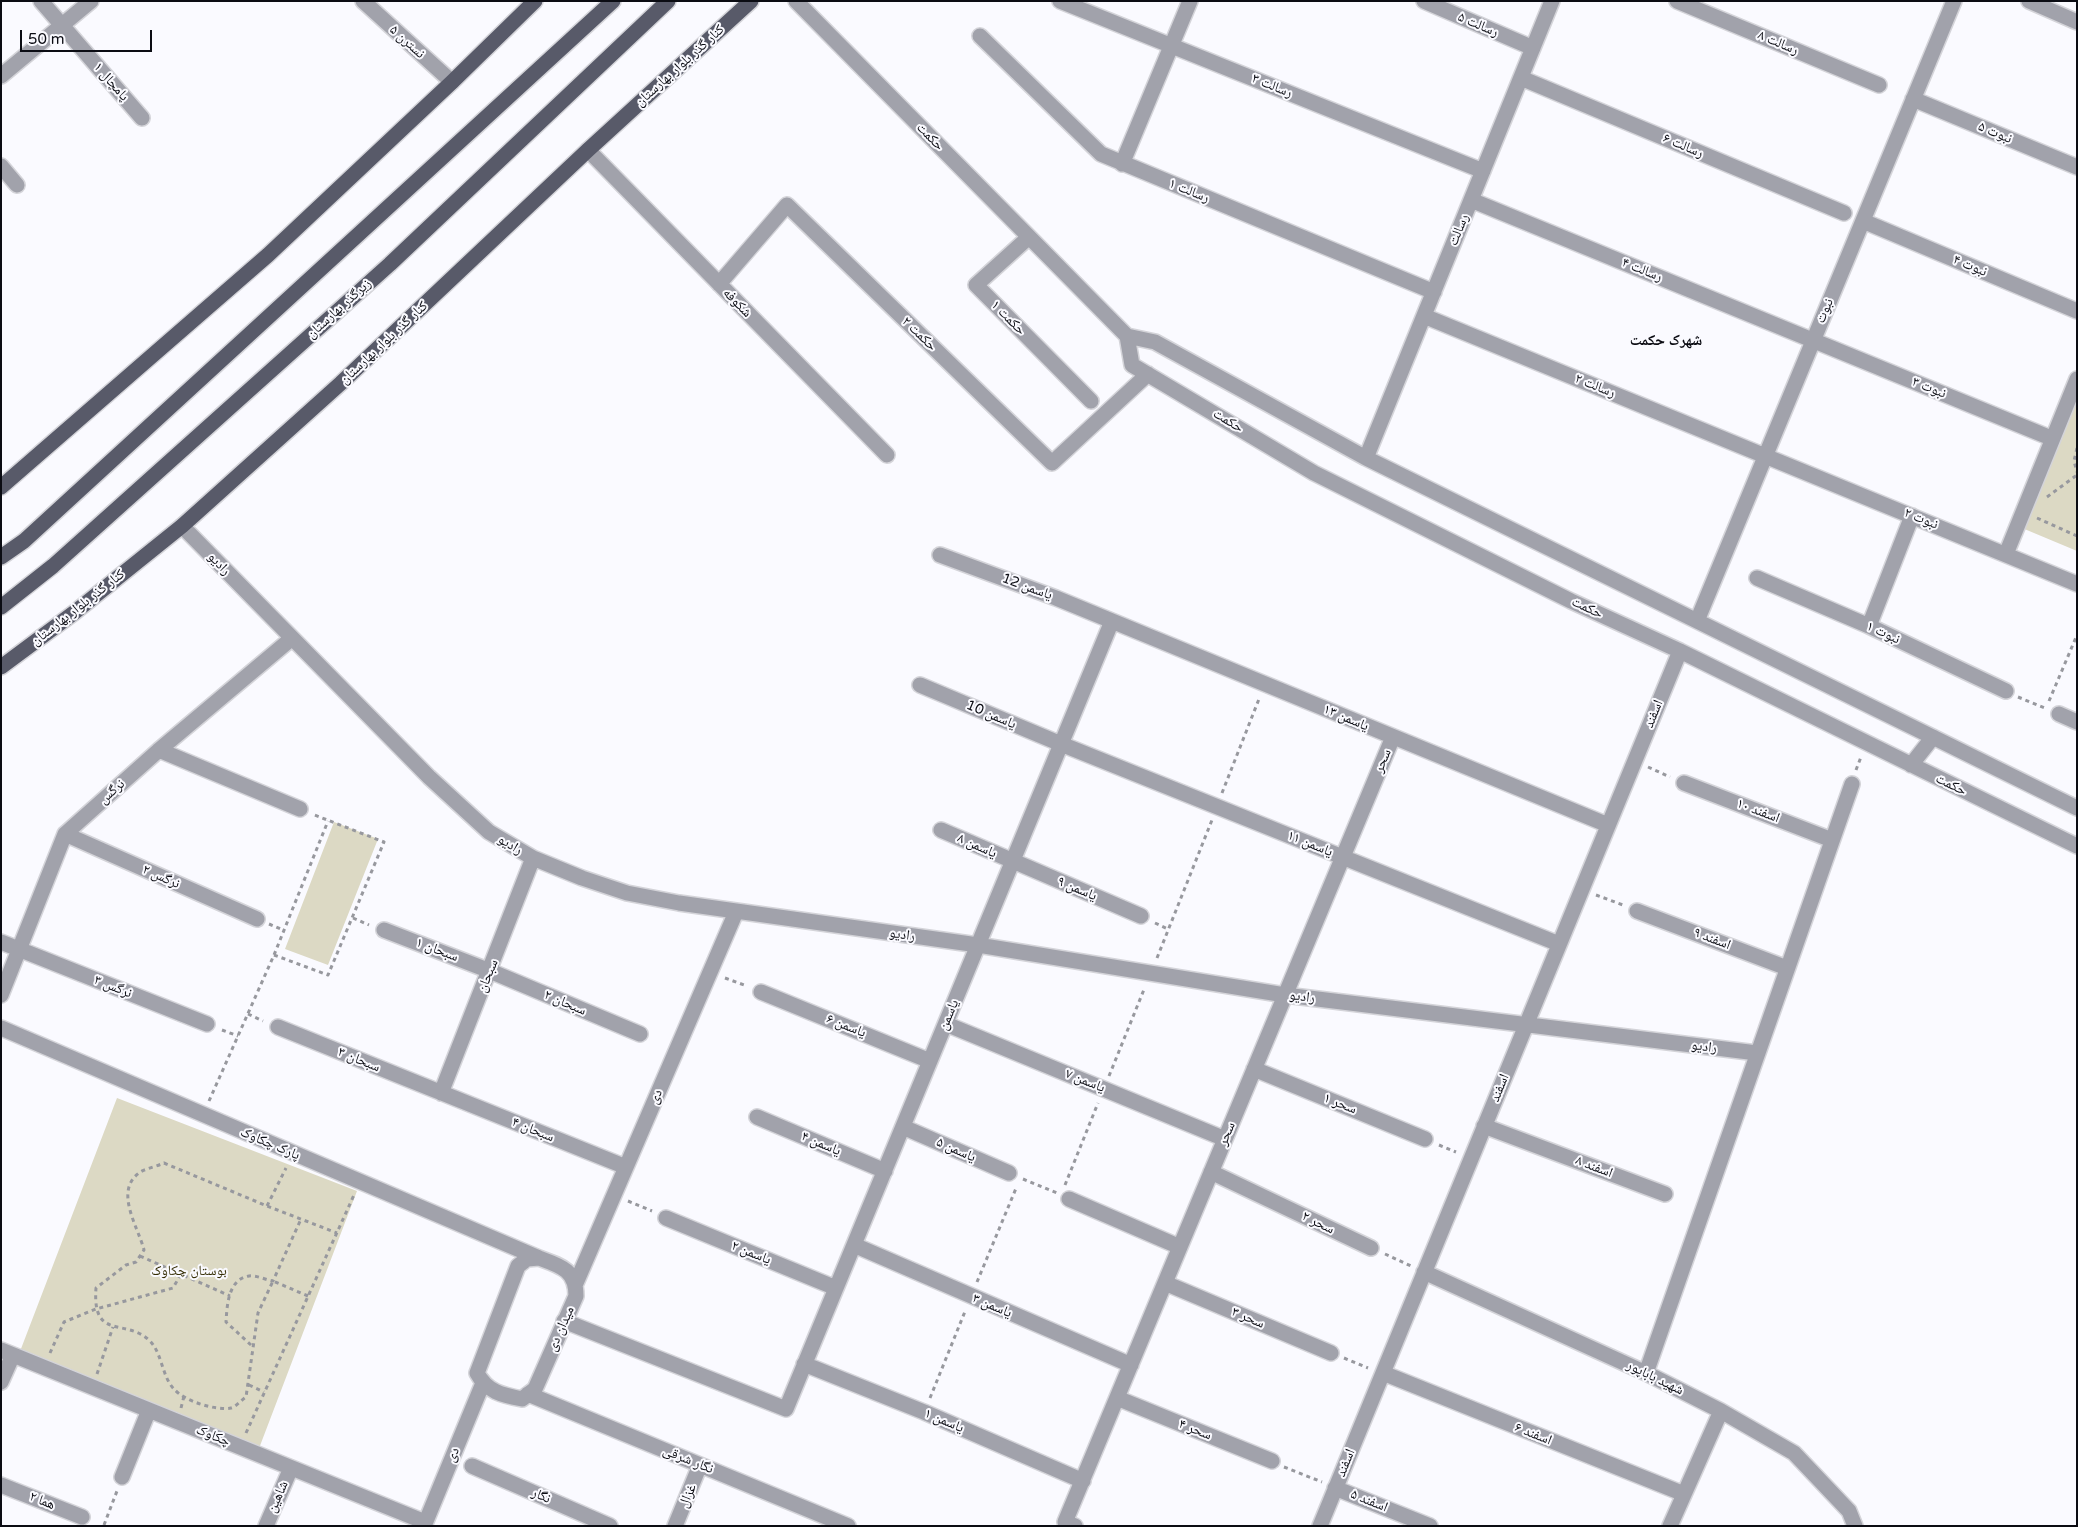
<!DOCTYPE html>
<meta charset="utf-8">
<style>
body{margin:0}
#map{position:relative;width:2078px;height:1527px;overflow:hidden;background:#fafaff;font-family:"Varela Round",sans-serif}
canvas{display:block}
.frame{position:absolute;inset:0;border:2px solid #0b0c13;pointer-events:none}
.scale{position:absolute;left:20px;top:30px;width:132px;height:22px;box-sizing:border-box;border:2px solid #0b0c13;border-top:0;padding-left:6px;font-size:15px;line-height:18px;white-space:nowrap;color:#0b0c13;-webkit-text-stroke:4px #fafaff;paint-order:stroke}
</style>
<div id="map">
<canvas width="2078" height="1527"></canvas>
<div class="frame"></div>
<div class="scale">50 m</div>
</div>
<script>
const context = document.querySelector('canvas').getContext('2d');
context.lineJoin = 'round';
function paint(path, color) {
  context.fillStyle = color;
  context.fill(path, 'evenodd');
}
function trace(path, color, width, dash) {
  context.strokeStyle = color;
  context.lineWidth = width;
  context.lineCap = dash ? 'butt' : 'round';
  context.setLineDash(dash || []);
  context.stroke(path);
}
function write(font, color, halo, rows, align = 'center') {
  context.font = font + ' "Varela Round","Noto Naskh Arabic",sans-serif';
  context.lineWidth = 4;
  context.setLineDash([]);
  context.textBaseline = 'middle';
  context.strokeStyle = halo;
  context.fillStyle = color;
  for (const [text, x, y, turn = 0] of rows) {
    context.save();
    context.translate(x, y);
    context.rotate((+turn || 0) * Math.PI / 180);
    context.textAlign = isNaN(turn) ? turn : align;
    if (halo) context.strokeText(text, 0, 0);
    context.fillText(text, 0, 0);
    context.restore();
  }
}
paint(new Path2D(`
 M2077,399V551L2022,528Z
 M334,822L378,839L328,965L285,949Z
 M117,1098L357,1191L258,1451L19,1354Z`), '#dcd9c4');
const minor = new Path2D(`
 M41,1L142,118
 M363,1L452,82
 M796,1L1127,336L1155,342L1366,458L2077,808
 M1060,1L1483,171
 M1424,1L1533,48
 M1677,1L1879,85
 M2029,1L2077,22
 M980,36L1101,154L1434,292
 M1,76L91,1
 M1521,78L1844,213
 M1913,99L2077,167
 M588,150L887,455
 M1122,164L1190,1
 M1,166L17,185
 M1471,200L2046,436
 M1863,221L2077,311
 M1029,237L976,285L1091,401
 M719,284L787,205L1052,463L1148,374
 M1424,316L2077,584
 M1127,336L1132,365L1314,473L1571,601L1680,651L2077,846
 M1366,458L1552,1
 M182,526L429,777L489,832L533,858L582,878L627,893L679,903L978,945L1285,995L1757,1053
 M2006,554L2077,379
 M940,555L1056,598L1608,825
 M1757,578L1869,626L2006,691
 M1697,621L1954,1
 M1869,626L1912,516
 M920,685L1061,744L1559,944
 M2059,714L2077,722
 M159,750L300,809
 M1911,765L1933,737
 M1684,783L1832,840
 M941,830L1141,916
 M65,834L257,919
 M1637,911L1787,968
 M384,930L490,971L640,1034
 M1,942L207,1024
 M761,992L930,1061
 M1,995L65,834L159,750L291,639
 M946,1024L1225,1139
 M278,1027L626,1167
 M1,1028L539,1258
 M1254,1069L1425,1139
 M441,1093L533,858
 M757,1117L885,1171
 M1484,1126L1665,1194
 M903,1127L1009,1173
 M1211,1172L1371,1248
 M1069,1199L1180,1247
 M666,1218L836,1288
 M854,1245L1131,1365
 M539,1258C561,1266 576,1270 576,1296L535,1389L522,1399C502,1395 487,1392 477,1373L518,1266L527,1259Z
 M1424,1272L1646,1373L1721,1411L1794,1453L1849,1511L1855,1526
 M576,1283L736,912
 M1165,1283L1331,1353
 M564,1321L786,1409L1112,621
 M1,1350L425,1522
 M804,1364L924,1412L1083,1481
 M1383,1373L1684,1494
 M1646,1373L1852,784
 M1,1382L13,1355
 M528,1394L848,1526
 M1117,1398L1272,1461
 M472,1466L610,1526
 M122,1477L149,1410
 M1,1485L82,1517
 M1335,1488L1430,1526
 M266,1526L291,1468
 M424,1526L483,1383
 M675,1526L700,1465
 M1075,1526L1065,1522L1393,737
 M1320,1526L1680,651
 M1670,1526L1721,1411`);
const major = new Path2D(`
 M1,487L268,255L452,82L535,1
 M1,557L24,541L613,1
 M1,607L53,566L390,264L668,1
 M1,667L75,612L182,526L341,383L588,150L751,1`);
trace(minor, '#d4d4d9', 18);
trace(major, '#d4d4d9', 18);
trace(new Path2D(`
 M2077,448L2074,461L2077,472
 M2047,497L2077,475
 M2037,518L2077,536
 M2018,697L2045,708
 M2049,701L2077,635
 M1648,767L1670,777
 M1856,770L1861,757
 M1222,793L1259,699
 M1596,895L1623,905
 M353,918L369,925
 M1155,923L1168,929
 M269,924L283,930
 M274,955L328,975L384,842L312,814
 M1157,958L1212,820
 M725,978L747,986
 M248,1014L263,1021
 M222,1030L238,1036
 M1109,1076L1145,987
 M209,1101L274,955L328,821
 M1439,1145L1456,1152
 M1023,1179L1057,1193
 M1065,1185L1098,1103
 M628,1201L652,1211
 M267,1206L286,1168
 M1385,1254L1411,1266
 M140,1256L230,1296
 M977,1282L1017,1186
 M308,1296L273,1281L258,1313L246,1397C241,1400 236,1407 231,1408C216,1411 184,1401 174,1389C162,1377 162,1353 150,1341C126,1317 92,1342 96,1288L126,1265L136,1262L144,1250C138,1226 112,1189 142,1171C149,1168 157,1166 164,1163L267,1206L337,1233
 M251,1345L226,1322C227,1306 228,1279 249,1276C256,1275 266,1280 273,1281L301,1219
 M50,1353L64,1322L96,1309L173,1288L181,1274
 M1344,1358L1368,1368
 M97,1374L113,1327
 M249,1385L264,1392
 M930,1398L966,1309
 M181,1408L184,1396
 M246,1433L354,1195
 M1284,1467L1322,1482
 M104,1525L117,1491`), '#97989e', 3, [4, 4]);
trace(minor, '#a1a2ab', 15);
trace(major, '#585a69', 15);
write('14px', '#0b0c13', '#fafaff', [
 ["رسالت ۵",1478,25,23],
 ["نسترن ۵",407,42,42],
 ["رسالت ۸",1778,43,23],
 ["کنار گذر بلوار بهارستان",680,66,-42],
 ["پامچال ۱",111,82,49],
 ["رسالت ۳",1272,86,22],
 ["نبوت ۵",1995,133,23],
 ["حکمت",930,137,45],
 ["رسالت ۶",1683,146,23],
 ["رسالت ۱",1189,191,22],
 ["رسالت",1459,230,-68],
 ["نبوت ۴",1970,266,23],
 ["رسالت ۴",1642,270,22],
 ["شکوفه",737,303,46],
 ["زیرگذر بهارستان",339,309,-42],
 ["نبوت",1825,311,-67],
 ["حکمت ۱",1008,318,45],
 ["حکمت ۲",919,334,44],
 ["کنار گذر بلوار بهارستان",384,343,-43],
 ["رسالت ۲",1595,386,22],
 ["نبوت ۳",1929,388,22],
 ["حکمت",1228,421,31],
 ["نبوت ۲",1921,519,22],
 ["رادیو",219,564,46],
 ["یاسمن 12",1027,587,20],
 ["کنار گذر بلوار بهارستان",78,608,-38],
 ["حکمت",1587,608,25],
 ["نبوت ۱",1883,633,25],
 ["اسفند",1654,714,-68],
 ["یاسمن 10",991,715,23],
 ["یاسمن ۱۳",1346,718,23],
 ["سحر",1383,761,-67],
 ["حکمت",1951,785,26],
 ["نرگس",112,792,-42],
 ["اسفند ۱۰",1758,811,21],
 ["یاسمن ۱۱",1310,844,22],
 ["رادیو",510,845,31],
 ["یاسمن ۸",977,846,24],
 ["نرگس ۲",161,877,24],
 ["یاسمن ۹",1077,889,23],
 ["رادیو",902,935,8],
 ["اسفند ۹",1712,939,21],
 ["سبحان ۱",437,950,21],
 ["سبحان",488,976,-68],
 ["نرگس ۳",113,987,22],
 ["رادیو",1302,997,7],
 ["سبحان ۲",565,1003,23],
 ["یاسمن",949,1015,-67],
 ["یاسمن ۶",846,1026,22],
 ["رادیو",1704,1047,7],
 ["سبحان ۳",359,1060,22],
 ["یاسمن ۷",1085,1081,22],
 ["اسفند",1500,1088,-68],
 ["دی",656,1097,-67],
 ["سحر ۱",1340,1104,22],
 ["سبحان ۴",533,1130,22],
 ["سحر",1227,1134,-67],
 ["پارک چکاوک",270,1144,23],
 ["یاسمن ۴",821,1144,23],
 ["یاسمن ۵",956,1150,24],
 ["اسفند ۸",1594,1167,21],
 ["سحر ۲",1318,1223,26],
 ["یاسمن ۲",751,1253,22],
 ["یاسمن ۳",992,1306,23],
 ["سحر ۳",1248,1318,23],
 ["میدان دی",561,1329,-66],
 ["شهید باباپور",1655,1378,26],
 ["یاسمن ۱",944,1421,23],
 ["سحر ۴",1195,1430,22],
 ["اسفند ۶",1533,1434,22],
 ["چکاوک",213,1436,22],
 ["دی",453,1455,-67],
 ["نگار شرقی",688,1460,22],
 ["اسفند",1346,1463,-68],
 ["نگار",541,1496,23],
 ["غزال",688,1496,-67],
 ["شاهین",278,1497,-66],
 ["هما ۲",42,1501,22],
 ["اسفند ۵",1369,1501,22]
]);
write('14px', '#342d04', '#fafaff', [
 ["بوستان چکاوک",189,1271]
]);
write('bold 15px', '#0b0c13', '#fafaff', [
 ["شهرک حکمت",1666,341]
]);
</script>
